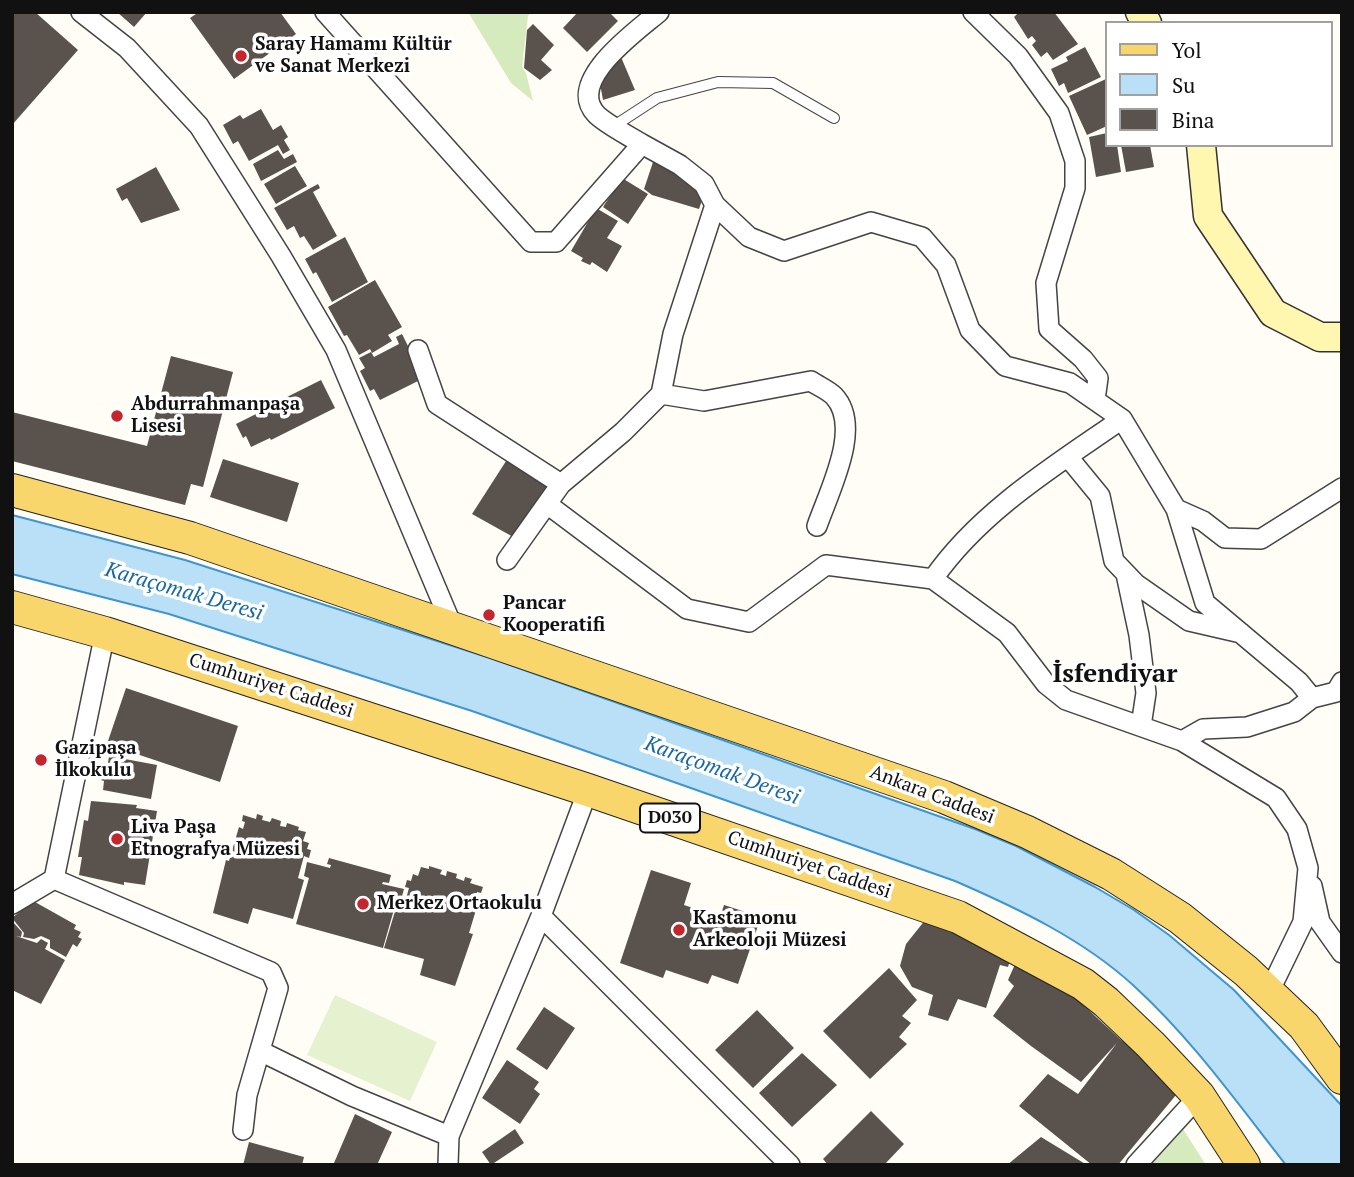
<!DOCTYPE html>
<meta charset="utf-8">
<style>
body{margin:0}
#map{position:relative;width:1354px;height:1177px;overflow:hidden;background:#fffdf5;font-family:"PT Serif",serif}
canvas{display:block}
.frame{position:absolute;inset:0;border:14px solid #111;pointer-events:none}
.legend{position:absolute;left:1105px;top:21px;width:228px;height:126px;box-sizing:border-box;background:#fff;border:2px solid #a0a0a0;margin:0;padding:9px 12px;list-style:none;font-size:21px;color:#111}
.legend li{display:flex;align-items:center;gap:14px;height:35px}
.legend b{width:35px;border:2px solid #a0a0a0}
</style>
<div id="map">
<canvas width="1354" height="1177"></canvas>
<div class="frame"></div>
<ul class="legend">
<li><b style="height:9px;background:#f9d66b"></b>Yol</li>
<li><b style="height:19px;background:#b9e0f7"></b>Su</li>
<li><b style="height:19px;background:#5a524d"></b>Bina</li>
</ul>
</div>
<script>
const context = document.querySelector('canvas').getContext('2d');
context.lineJoin = 'round';
function paint(path, color) {
  context.fillStyle = color;
  context.fill(path, 'evenodd');
}
function trace(path, color, width, dash) {
  context.strokeStyle = color;
  context.lineWidth = width;
  context.lineCap = dash ? 'butt' : 'round';
  context.setLineDash(dash || []);
  context.stroke(path);
}
function write(font, color, halo, rows, align = 'center') {
  context.font = font + ' "PT Serif",serif';
  context.lineWidth = 7;
  context.setLineDash([]);
  context.textBaseline = 'middle';
  context.strokeStyle = halo;
  context.fillStyle = color;
  for (const [text, x, y, turn = 0] of rows) {
    context.save();
    context.translate(x, y);
    context.rotate((+turn || 0) * Math.PI / 180);
    context.textAlign = isNaN(turn) ? turn : align;
    if (halo) context.strokeText(text, 0, 0);
    context.fillText(text, 0, 0);
    context.restore();
  }
}
paint(new Path2D(`
 M468,12H531L528,16L522,67L526,73L533,101L511,83Z
 M1183,1129L1206,1165H1151L1183,1130Z`), '#d5ebbd');
paint(new Path2D(`
 M335,995L437,1042L410,1101L307,1055Z`), '#e6f2cf');
const water = new Path2D(`
 M12,515L185,560L490,658L975,829L1016,846L1095,887L1134,910L1169,935L1234,990L1342,1106V1165H1286C1238,1104 1192,1039 1134,986C1083,939 1017,908 955,881L472,711L169,614L12,574Z`);
paint(water, '#b9e0f7');
trace(water, '#3f96cf', 2);
paint(new Path2D(`
 M12,12H35L78,50L12,125Z
 M117,12H147L134,27Z
 M199,12H280L296,34L234,79L190,18Z
 M578,12H609L618,21L587,52L563,28Z
 M1019,12H1054L1078,44L1053,60L1047,52L1041,57L1032,45L1036,41L1032,36L1028,39L1014,17Z
 M533,24L554,45L541,60L552,70L540,80L524,68L527,30Z
 M1085,47L1101,77L1068,93L1064,83L1059,86L1051,69L1068,61L1066,57Z
 M621,57L635,90L603,100L599,78Z
 M1106,79L1107,126L1087,135L1069,96Z
 M261,109L273,130L281,125L288,137L284,140L290,150L283,154L278,145L249,161L238,141L233,144L223,125L240,115L243,119Z
 M1107,133V145H1117L1121,172L1096,177L1089,137Z
 M1121,145H1150L1154,167L1126,172Z
 M278,150L284,159L293,154L297,162L261,181L253,164Z
 M653,162L686,172L705,192L699,209L652,195L644,189Z
 M295,166L307,186L276,204L264,184Z
 M156,167L180,210L141,223L127,198L122,201L116,189Z
 M622,178L648,194L628,224L603,207Z
 M318,184L320,188L313,192L337,236L313,250L304,236L300,238L294,226L287,230L274,208Z
 M596,208L618,221L607,238L622,246L607,272L592,262L590,265L581,261L583,258L571,251Z
 M345,237L368,282L332,302L316,272L313,274L305,259Z
 M375,280L402,327L388,335L392,341L372,353L370,349L359,355L347,335L344,336L328,307Z
 M402,334L424,378L380,400L374,389L370,391L360,371L365,368L359,358L371,352L374,357L399,344L396,337Z
 M171,356L233,372L203,487L191,484L185,505L12,461V412L147,446Z
 M321,380L335,408L271,440L270,438L251,447L246,436L243,438L236,424L268,408L270,413H274L273,404Z
 M508,458L551,487L515,538L472,514Z
 M223,459L299,483L287,522L210,497Z
 M126,688L238,726L220,782L107,744Z
 M109,756L157,765L151,799L103,790L104,781L101,780L105,763H108Z
 M91,801L137,805L136,808L157,811L145,885L124,882V885L79,875L82,857H78L84,820L88,821Z
 M257,814L263,816L262,820L270,822L272,818L281,821L280,826L286,827L287,823L299,827L298,830L306,832L303,841L309,843L307,849L311,850L309,858L304,856L298,878L304,880L293,919L253,908L248,924L213,913L226,860L229,861L239,827L243,829L245,822L242,821L243,815L256,819Z
 M329,858L391,875L389,883L383,882L382,884L404,889L399,907L395,906L383,948L296,924L309,878L304,876L307,862L330,868L331,865L327,864Z
 M429,866L442,870L440,874L446,876L447,871L457,874L456,878L464,881L465,877L472,879L470,883L483,887L481,893L477,892L475,898L479,900L469,933L473,934L455,986L420,975L424,959L384,948L396,908L403,910L409,888L405,887L407,880L411,881L413,874L418,876L421,867L429,869Z
 M651,870L691,883L684,905L720,917L724,905L761,917L738,984L712,975L708,984L666,970L663,978L620,963Z
 M35,902L76,925L74,929L81,932L78,937L82,939L77,947L73,944L66,957L50,948V940L41,936L34,939L23,937L24,933L12,918L29,904Z
 M926,919L1011,957L1008,967L1000,965L986,1008L958,999L948,1021L928,1015L933,995L912,987L900,966L906,944Z
 M12,921L22,932L21,937L16,936L37,943L41,939L48,943L45,949L65,960L41,1004L12,990Z
 M1016,962L1067,990L1120,1039L1181,1089L1118,1165H1092L1019,1106L1048,1074L1078,1094L1117,1043L1081,1082L1031,1046L993,1016L1014,986L1008,980Z
 M889,968L917,1000L902,1016L911,1023L899,1037L907,1044L870,1079L823,1031Z
 M544,1007L575,1028L547,1070L516,1049Z
 M757,1010L794,1048L753,1088L715,1050Z
 M802,1053L837,1085L792,1127L759,1093Z
 M507,1060L539,1082L534,1089L540,1094L520,1124L482,1098Z
 M871,1111L904,1144L884,1165H828L823,1159Z
 M355,1114L392,1132L377,1165L334,1163Z
 M515,1129L524,1143L491,1165L482,1152Z
 M1041,1137L1087,1165H1007Z
 M249,1142L304,1157L302,1165H243Z`), '#5a524d');
const lane = new Path2D(`
 M614,126L657,98L718,82L773,83L834,118`);
const street = new Path2D(`
 M81,12L127,48L199,126L281,256L336,350L453,628
 M325,12L531,242H556L642,144C631,137 604,123 596,114C565,81 637,31 659,12
 M973,12L1018,56L1059,113L1075,161V188L1046,283L1049,329L1083,359L1098,378L1095,400
 M642,144L680,165L704,184L715,205L749,237L784,251L871,222L922,237L946,265L970,330L1005,366L1070,383L1122,419L1176,509L1203,521L1225,538L1261,539L1342,488
 M418,350L437,404L561,484
 M661,394L704,401L811,381C818,386 828,390 834,396C863,427 829,491 817,526
 M1068,457L1100,496L1114,561L1136,584L1189,621L1241,633
 M547,504L687,609L749,622L826,565L933,579L1007,633L1046,684L1066,700L1182,741L1276,798L1297,829L1308,868L1303,922L1269,992
 M1176,509L1205,603L1299,682L1312,698
 M507,560L561,484L623,432L661,394L673,334L715,205
 M1126,574L1139,635L1146,693L1141,726
 M933,579C980,511 1056,465 1122,419
 M1182,741L1203,729L1247,727L1294,712L1312,698L1336,692L1342,682
 M54,879L271,972L278,988L247,1095L243,1130
 M1312,886L1320,922L1342,953
 M12,904L54,879L105,633
 M541,916L790,1165
 M260,1051L352,1096L449,1136
 M448,1165L449,1136L541,916L588,790
 M1136,1165L1199,1096`);
const secondary = new Path2D(`
 M1140,12L1147,23
 M1201,145L1208,216L1273,313L1320,337H1342`);
const primary = new Path2D(`
 M12,490L190,538L944,797L1027,832L1111,874L1180,918L1246,971L1304,1026L1342,1078
 M12,607L105,633L588,790L958,917L1083,984L1106,1002L1151,1045L1199,1096L1244,1165`);
trace(lane, '#444', 12);
trace(street, '#444', 22);
trace(secondary, '#333', 31);
trace(primary, '#222', 34);
trace(lane, '#fff', 10);
trace(street, '#fff', 19);
trace(secondary, '#fff6b0', 28);
trace(primary, '#f9d66b', 32);
for (const [x, y, r, color] of [
 [241,56,7,"#c4262e"],
 [117,416,7,"#c4262e"],
 [489,615,7,"#c4262e"],
 [41,760,7,"#c4262e"],
 [117,839,7,"#c4262e"],
 [363,904,7,"#c4262e"],
 [679,930,7,"#c4262e"]
]) {
  const dot = new Path2D();
  dot.arc(x, y, r, 0, 2 * Math.PI);
  context.fillStyle = color;
  context.fill(dot);
  trace(dot, '#fff', 2.5);
}
for (const [x, y, w] of [
 [670,818,60]
]) {
  const box = new Path2D();
  box.roundRect(x - w / 2, y - 14.5, w, 29, 5);
  context.fillStyle = '#fff';
  context.fill(box);
  trace(box, '#111', 2);
}
write('bold 18px', '#111', null, [
 ["D030",670,818]
]);
write('bold 19px', '#111', '#fff', [
 ["Saray Hamamı Kültür",255,45],
 ["ve Sanat Merkezi",255,67],
 ["Abdurrahmanpaşa",131,405],
 ["Lisesi",131,427],
 ["Pancar",503,604],
 ["Kooperatifi",503,626],
 ["Gazipaşa",55,749],
 ["İlkokulu",55,771],
 ["Liva Paşa",131,828],
 ["Etnografya Müzesi",131,850],
 ["Merkez Ortaokulu",377,904],
 ["Kastamonu",693,919],
 ["Arkeoloji Müzesi",693,941]
], 'left');
write('19px', '#111', '#fff', [
 ["Cumhuriyet Caddesi",271,686,18],
 ["Ankara Caddesi",932,795,21],
 ["Cumhuriyet Caddesi",809,865,19]
]);
write('italic 21px', '#1768a6', '#fff', [
 ["Karaçomak Deresi",184,592,16],
 ["Karaçomak Deresi",722,771,20]
]);
write('bold 26px', '#111', '#fff', [
 ["İsfendiyar",1115,675]
]);
</script>
